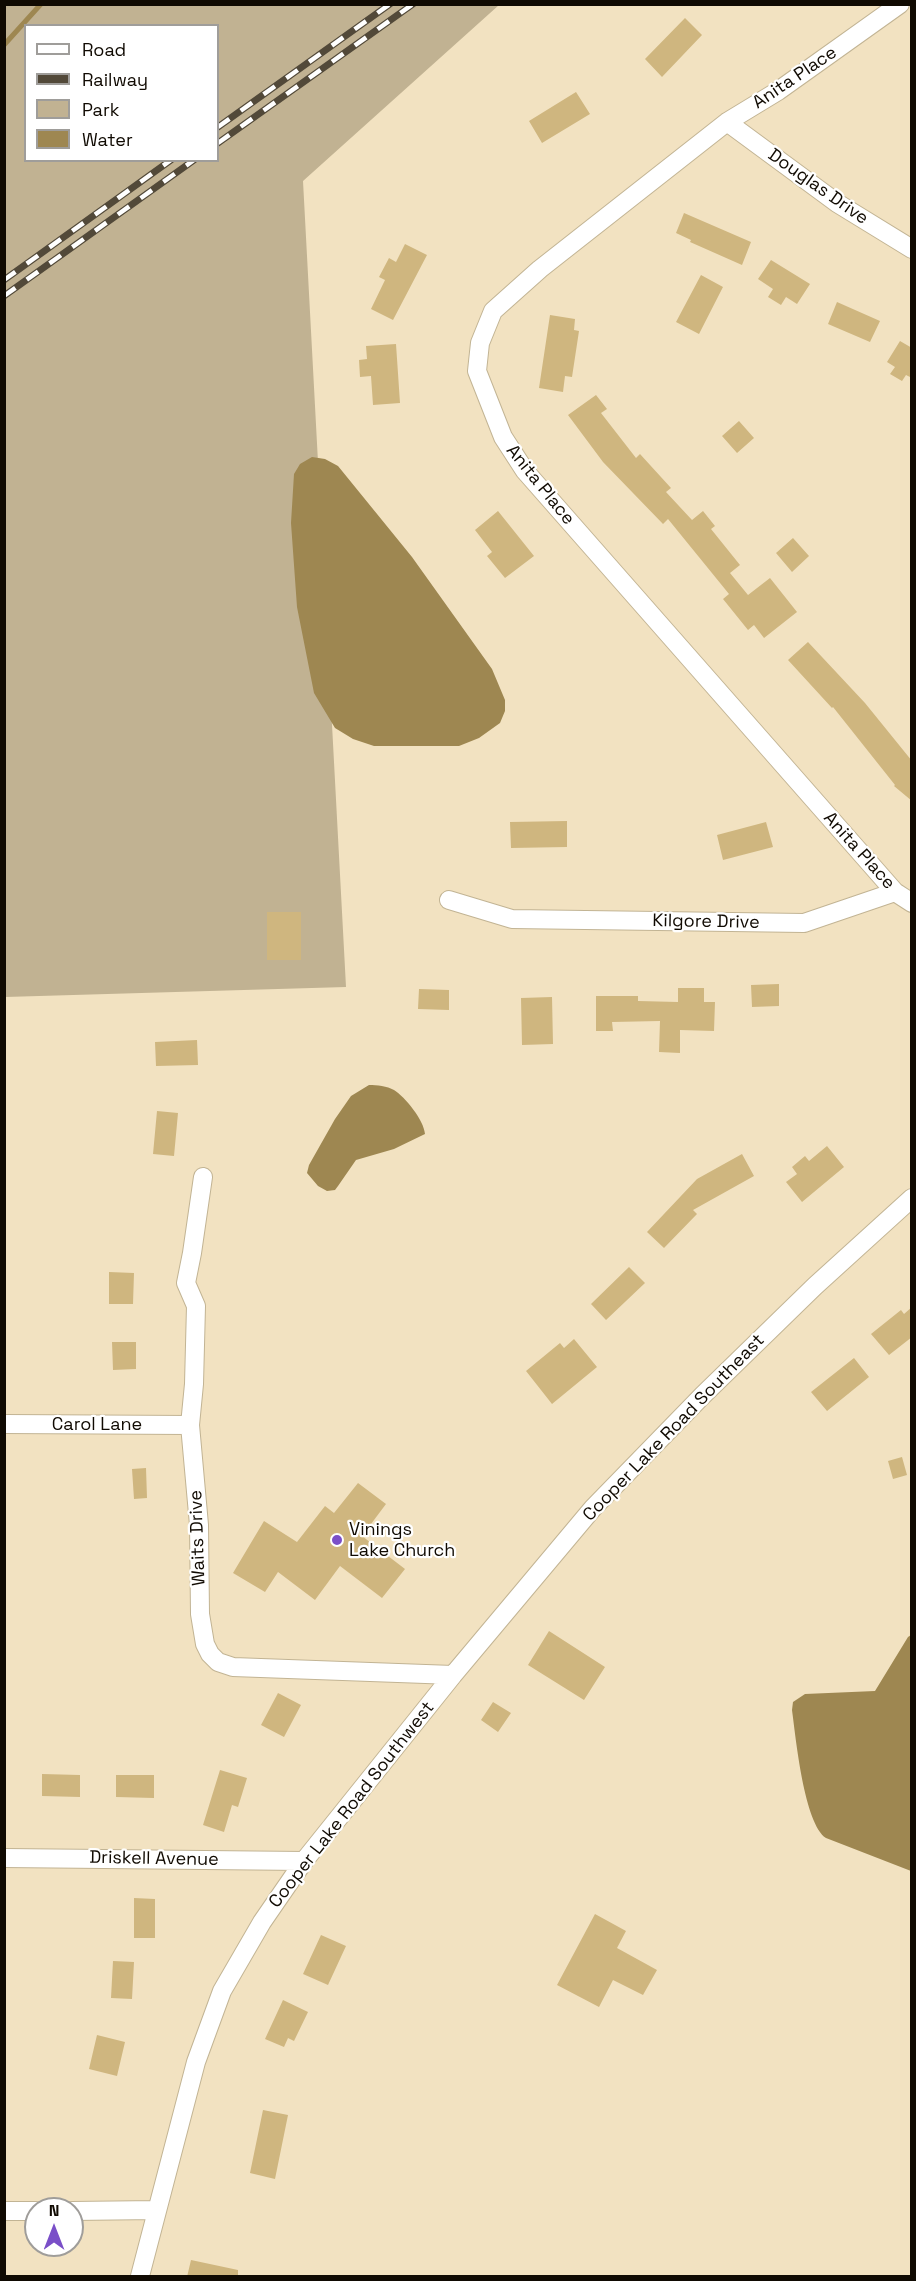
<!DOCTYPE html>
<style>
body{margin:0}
#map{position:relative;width:916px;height:2281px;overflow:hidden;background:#f2e2c1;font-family:"Space Grotesk",sans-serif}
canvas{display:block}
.frame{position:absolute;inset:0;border:6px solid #100a02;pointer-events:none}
.legend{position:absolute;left:24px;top:24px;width:195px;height:138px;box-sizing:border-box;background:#fff;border:2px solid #9f9d9a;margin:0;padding:8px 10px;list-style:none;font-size:18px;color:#100a02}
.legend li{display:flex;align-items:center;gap:12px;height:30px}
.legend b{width:30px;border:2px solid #9f9d9a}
.north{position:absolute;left:24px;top:2197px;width:60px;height:60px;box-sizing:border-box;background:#fff;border:2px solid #9f9d9a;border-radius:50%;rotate:0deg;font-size:16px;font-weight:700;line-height:24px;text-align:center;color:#100a02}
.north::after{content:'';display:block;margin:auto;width:21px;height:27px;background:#7a4fc8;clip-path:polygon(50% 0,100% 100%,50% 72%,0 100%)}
</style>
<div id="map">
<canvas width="916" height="2281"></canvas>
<div class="frame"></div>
<ul class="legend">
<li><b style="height:8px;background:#fff"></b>Road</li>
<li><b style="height:8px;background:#524939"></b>Railway</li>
<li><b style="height:16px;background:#c1b292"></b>Park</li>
<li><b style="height:16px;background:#9e8751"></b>Water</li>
</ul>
<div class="north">N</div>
</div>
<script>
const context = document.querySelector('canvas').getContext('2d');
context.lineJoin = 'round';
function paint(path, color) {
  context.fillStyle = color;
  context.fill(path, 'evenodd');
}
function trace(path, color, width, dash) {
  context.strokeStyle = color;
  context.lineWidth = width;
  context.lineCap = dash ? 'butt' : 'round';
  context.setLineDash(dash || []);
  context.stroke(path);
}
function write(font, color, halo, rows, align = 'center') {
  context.font = font + ' "Space Grotesk",sans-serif';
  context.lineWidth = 4.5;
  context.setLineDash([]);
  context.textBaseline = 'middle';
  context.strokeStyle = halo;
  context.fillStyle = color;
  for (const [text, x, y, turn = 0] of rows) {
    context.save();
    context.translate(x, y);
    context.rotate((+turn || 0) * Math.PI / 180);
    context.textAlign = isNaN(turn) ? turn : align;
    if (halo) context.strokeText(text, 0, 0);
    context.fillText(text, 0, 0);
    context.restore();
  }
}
paint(new Path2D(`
 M4,5H499L303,181L346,987L5,997ZM26,26H218V160H26Z`), '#c1b292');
paint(new Path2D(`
 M312,457L325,459L338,466L412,557L492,669L505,700V711L500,723L479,738L459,746H374L353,739L335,728L314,693L297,607L291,523L294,474L300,464Z
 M369,1085C377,1085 387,1086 394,1090C405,1097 424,1120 425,1134L394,1149L356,1160L338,1186L335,1190L327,1191L318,1186L307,1173L309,1165L335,1119L351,1096Z
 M911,1635V1871L826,1838C804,1823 796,1739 792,1710L793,1702L805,1694L875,1691L908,1637Z`), '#9e8751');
trace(new Path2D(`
 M4,45L41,4`), '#9e8751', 5);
paint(new Path2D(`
 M685,18L702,35L662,77L645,59Z
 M576,92L590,114L542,143L529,121Z
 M684,213L751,242L742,265L690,242L691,240L676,233Z
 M405,244L427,255L393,320L371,309L385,280L379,277L389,258L396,262Z
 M771,260L810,284L797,304L786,297L781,305L768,297L773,289L758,279Z
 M701,275L723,287L699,334L676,322Z
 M837,302L880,321L870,342L828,324Z
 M550,315L575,319L574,330L579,331L572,377L565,376L563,392L539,388Z
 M900,341L912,348V378L906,375L902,381L890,374L895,367L887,362Z
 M396,344L400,403L373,405L371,376L360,377L359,360L367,359L366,346Z
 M596,395L607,409L601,413L636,458L640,454L671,488L666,492L692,520L703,511L715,526L711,529L740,565L730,573L748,595L770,578L797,612L764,638L754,625L748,630L723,599L729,594L668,519L663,524L603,462L568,415Z
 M739,421L754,438L737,453L722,436Z
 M498,511L534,556L505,578L487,556L492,552L475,530Z
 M793,538L809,556L792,572L776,553Z
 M808,642L865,703L912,761V801L894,786L895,785L833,707L832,708L788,660Z
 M567,821V847L511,848L510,822Z
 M766,822L773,847L723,860L717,835Z
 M267,912H301V960H267Z
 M779,984V1006L752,1007L751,985Z
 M678,988H704V1002H715L714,1031L680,1030V1053L659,1052L660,1021L612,1022L613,1031H596V996H638V1001L678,1002Z
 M419,989L449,990V1010L418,1009Z
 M552,997L553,1044L522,1045L521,998Z
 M197,1040L198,1065L156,1066L155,1042Z
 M157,1111L178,1113L174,1156L153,1154Z
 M827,1146L844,1167L802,1202L786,1182L797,1174L792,1167L805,1156L809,1161Z
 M742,1154L754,1176L693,1210L697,1214L664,1248L647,1232L697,1179Z
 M629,1267L645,1283L606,1320L591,1304Z
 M109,1272L134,1273L133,1304H109Z
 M912,1307V1337L889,1355L871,1334L901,1310L904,1314Z
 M574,1339L597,1367L552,1404L526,1371L560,1343L564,1348Z
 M112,1342H136V1369L113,1370Z
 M854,1358L869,1377L827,1411L811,1392Z
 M902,1457L907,1475L893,1479L888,1461Z
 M146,1468L147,1498L134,1499L132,1469Z
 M358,1483L386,1504L362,1536L405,1569L382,1598L340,1566L315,1600L278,1572L265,1592L233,1573L264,1521L297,1542L325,1506L334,1513Z
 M549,1631L605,1667L584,1700L528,1665Z
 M278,1693L301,1705L284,1737L261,1725Z
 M493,1702L511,1713L498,1732L481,1720Z
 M220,1770L247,1778L238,1807L232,1805L224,1832L203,1825Z
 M42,1774L80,1775V1797L42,1796Z
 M116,1775H154V1798L116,1797Z
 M134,1898L155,1899V1938H134Z
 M595,1914L626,1931L617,1948L657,1970L643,1995L613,1980L599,2007L557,1985Z
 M321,1935L346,1946L328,1985L303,1974Z
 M113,1961L134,1962L132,1999L111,1998Z
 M283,2000L308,2012L294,2041L288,2038L284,2047L265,2039Z
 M97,2035L125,2042L117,2076L89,2069Z
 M263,2110L288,2115L275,2179L250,2173Z
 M191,2260L238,2270V2277H187Z`), '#cfb67f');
const minor = new Path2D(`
 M900,4L778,91L727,122L540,269L493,311L480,343L477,371L503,437L525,471L895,892L912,903
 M727,122L837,203L912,249
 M449,900L512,919L804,923L895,892
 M203,1177L192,1253L186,1283L196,1306L194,1384L190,1425L199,1525L200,1614L205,1644L210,1654L218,1662L233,1667L453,1675
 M4,1424L190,1425
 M4,1858L304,1861
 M4,2211H36
 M72,2211L157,2210
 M140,2276L196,2062L222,1991L262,1922L304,1861L453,1675L593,1508L702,1396L815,1286L912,1198`);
trace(minor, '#c2b494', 20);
trace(minor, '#fff', 18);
const rail = new Path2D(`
 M218,127L390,4
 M218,143L413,4
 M4,280L171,160
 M4,296L194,160`);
trace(rail, '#524939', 7);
trace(rail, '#fff', 4.5, [14]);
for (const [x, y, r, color] of [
 [337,1540,6,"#7a4fc8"]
]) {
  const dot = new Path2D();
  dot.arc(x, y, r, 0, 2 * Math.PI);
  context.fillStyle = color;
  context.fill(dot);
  trace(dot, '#fff', 2);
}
write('18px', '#100a02', '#fff', [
 ["Anita Place",795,78,-34],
 ["Douglas Drive",818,187,35],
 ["Anita Place",540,485,51],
 ["Anita Place",859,851,48],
 ["Kilgore Drive",706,922,1],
 ["Carol Lane",97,1425],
 ["Cooper Lake Road Southeast",674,1428,-46],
 ["Waits Drive",198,1538,-92],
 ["Cooper Lake Road Southwest",352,1805,-52],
 ["Driskell Avenue",154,1859,1]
]);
write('18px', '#100a02', '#fff', [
 ["Vinings",349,1530],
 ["Lake Church",349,1551]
], 'left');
</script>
